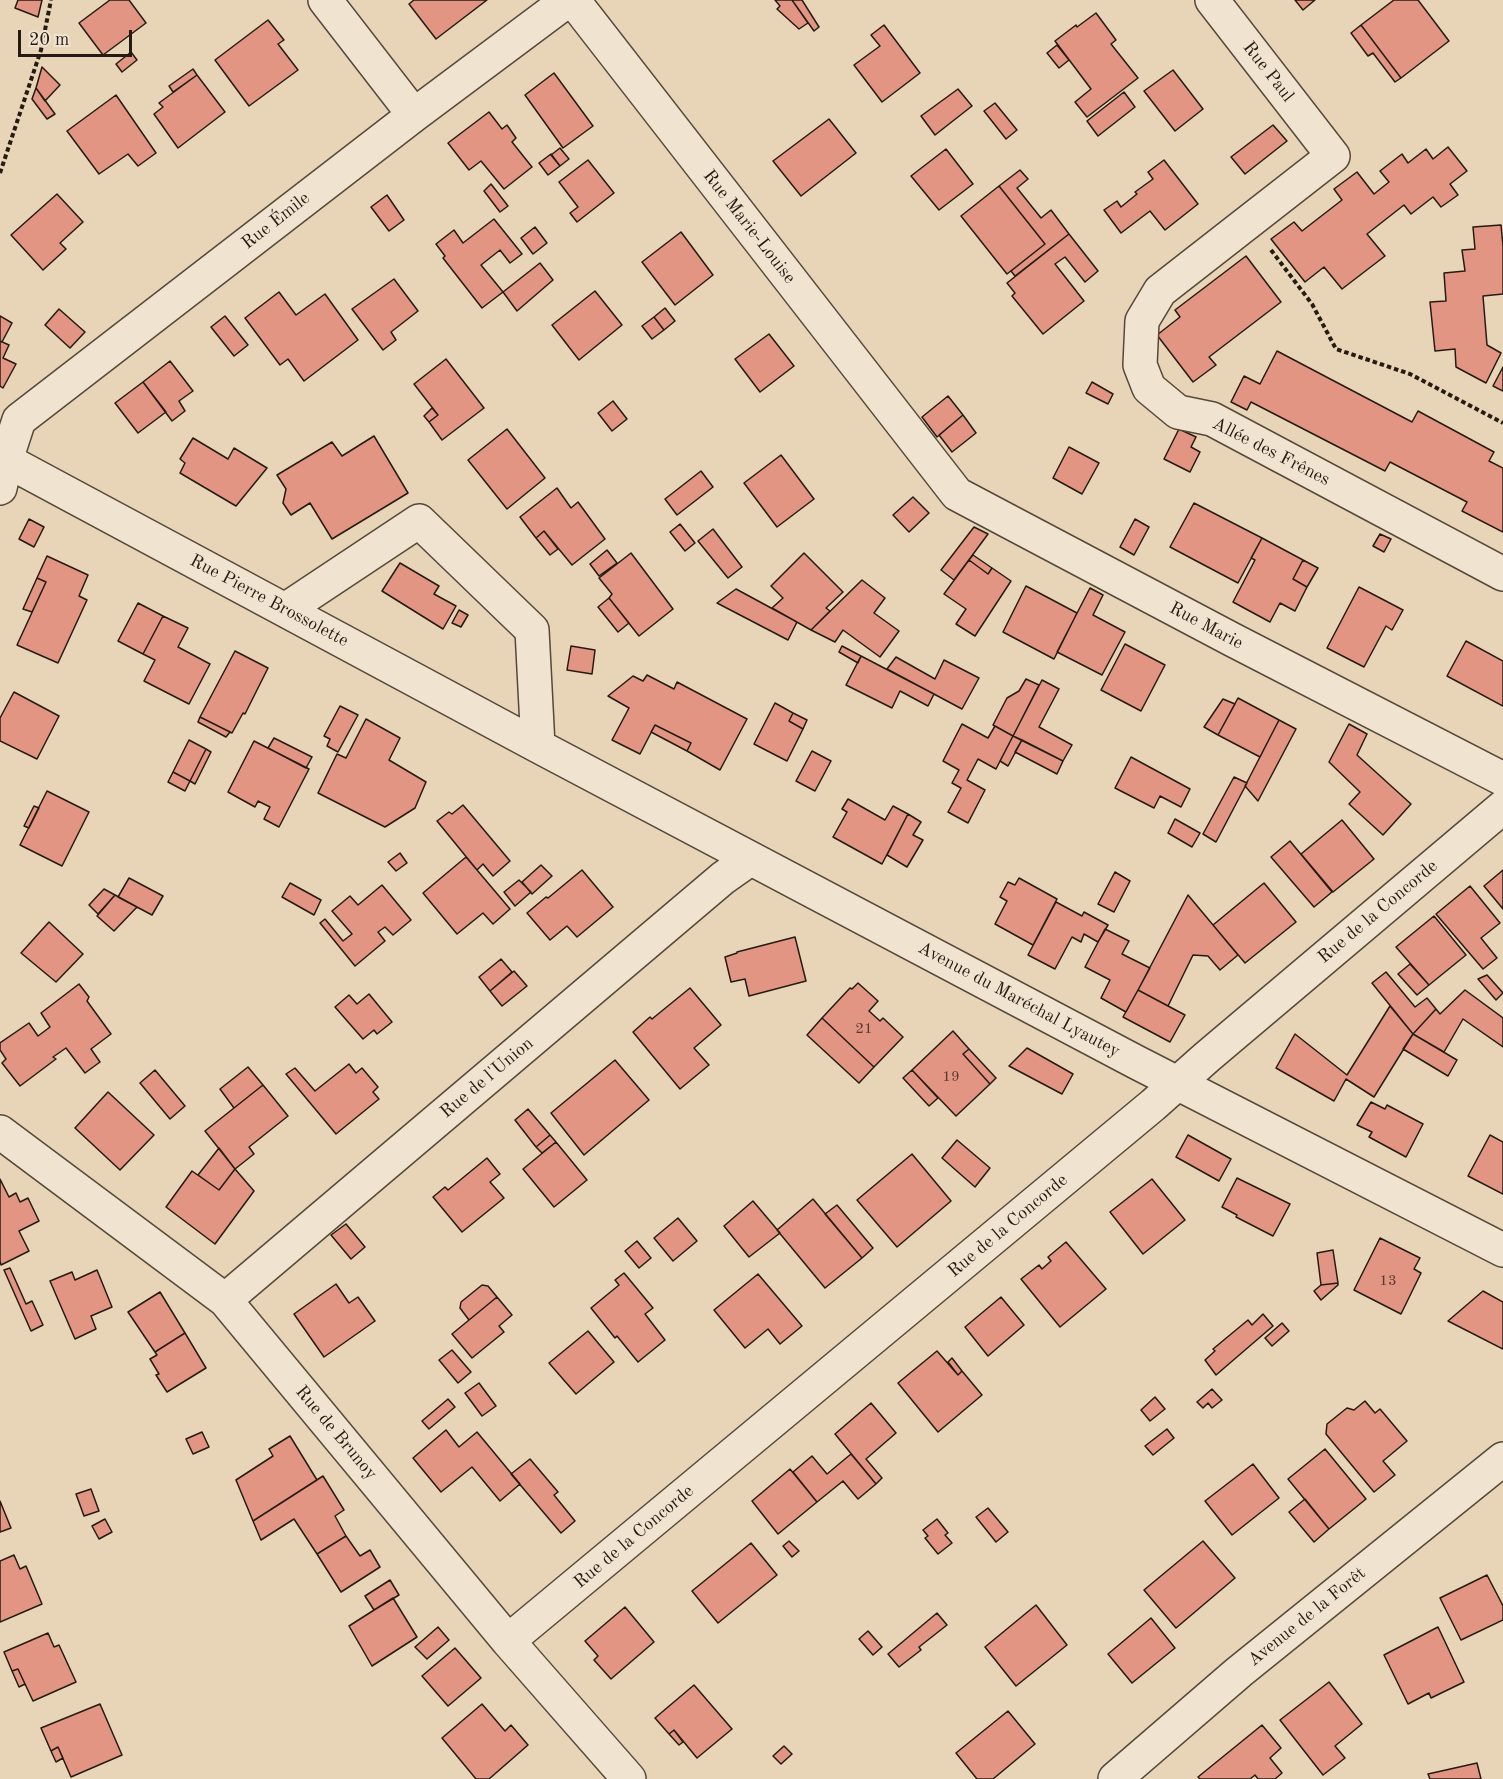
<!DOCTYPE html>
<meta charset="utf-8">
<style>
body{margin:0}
#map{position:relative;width:1503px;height:1779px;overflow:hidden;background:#e8d4b6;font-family:"Old Standard TT",serif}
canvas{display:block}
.scale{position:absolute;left:18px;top:30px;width:114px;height:27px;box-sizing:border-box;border:3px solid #261b12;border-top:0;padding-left:8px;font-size:18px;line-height:21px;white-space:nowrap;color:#261b12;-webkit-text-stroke:4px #f0e3d0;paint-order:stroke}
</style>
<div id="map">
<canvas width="1503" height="1779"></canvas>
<div class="scale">20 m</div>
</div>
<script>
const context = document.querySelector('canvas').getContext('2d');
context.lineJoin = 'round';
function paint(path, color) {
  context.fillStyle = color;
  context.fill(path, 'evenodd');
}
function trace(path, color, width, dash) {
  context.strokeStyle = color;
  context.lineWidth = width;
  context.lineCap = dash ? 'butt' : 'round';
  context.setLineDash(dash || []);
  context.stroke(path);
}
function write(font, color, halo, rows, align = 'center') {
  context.font = font + ' "Old Standard TT",serif';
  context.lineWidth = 6;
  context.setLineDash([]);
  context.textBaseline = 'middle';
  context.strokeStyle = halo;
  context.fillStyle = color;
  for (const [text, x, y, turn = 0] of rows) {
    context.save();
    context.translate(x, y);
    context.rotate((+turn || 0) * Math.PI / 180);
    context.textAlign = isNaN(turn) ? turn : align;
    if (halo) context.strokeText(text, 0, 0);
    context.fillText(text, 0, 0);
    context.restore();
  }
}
const building = new Path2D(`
 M18,0H42L38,17L15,8Z
 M110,0H129L146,23L103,55L79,23Z
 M414,0H487L436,39L409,4Z
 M775,0H792L808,23L799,29L777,9L780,6Z
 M792,0H802L819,27L814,31Z
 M1295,0H1315L1303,10Z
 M1394,0H1418L1449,41L1401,78L1361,25Z
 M1096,13L1116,40L1111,44L1138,78L1087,117L1075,102L1091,89L1055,41L1076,25L1077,27Z
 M268,20L284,40L278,44L298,70L249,106L215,60Z
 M884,25L920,73L882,102L854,65L880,46L871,35Z
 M1361,25L1401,78L1395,82L1373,53L1368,56L1351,33Z
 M1057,45L1069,60L1059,68L1047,53Z
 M131,52L137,60L122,72L116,64Z
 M42,67L60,85L45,101L36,88Z
 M193,69L197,75L173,92L169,86Z
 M1173,70L1203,109L1175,131L1144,91Z
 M554,73L593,126L563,148L525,95Z
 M197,75L225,112L178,148L154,114L163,107L159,103Z
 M36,88L55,114L47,119L32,99Z
 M958,89L972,106L935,135L921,116Z
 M1124,92L1135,107L1098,136L1087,121Z
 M116,95L156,153L138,166L128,154L99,174L67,131Z
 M995,103L1017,130L1006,139L984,111Z
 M489,112L502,129L507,125L516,138L512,142L532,167L504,189L481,161L469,170L448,143Z
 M829,119L856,153L801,196L773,161Z
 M1273,125L1287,141L1245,174L1231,157Z
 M1448,147L1467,171L1450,184L1458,195L1441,207L1433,197L1411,214L1404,205L1367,234L1385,256L1342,289L1324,267L1305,282L1271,239L1294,222L1302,231L1342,200L1334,189L1357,172L1374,194L1389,182L1380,171L1402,154L1408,163L1426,149L1433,159Z
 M560,148L569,159L560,166L551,155Z
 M946,149L973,184L939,210L911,176Z
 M551,154L560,166L548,175L539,163Z
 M588,160L614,193L577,222L570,213L578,207L559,182Z
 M1164,160L1198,204L1165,230L1150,211L1121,233L1104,210L1117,201L1121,207L1137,194L1135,192L1153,179L1148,172Z
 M1020,170L1028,179L1017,188L1041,218L1051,210L1069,234L1015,276L1011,271L1045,244L999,186Z
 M491,184L508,206L500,212L484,191Z
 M999,186L1045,244L1007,274L961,216Z
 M57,194L83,222L60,243L66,249L43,270L11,235Z
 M387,195L404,220L389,231L371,207Z
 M494,219L522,254L510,263L500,250L481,265L503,292L482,308L443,258L445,256L436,244L454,230L463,243Z
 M1501,225L1503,246V294L1483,296L1487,345L1501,353L1486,383L1456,367L1455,349L1435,351L1430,302L1446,301L1444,273L1465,271L1462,250L1475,249L1473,227Z
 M535,227L547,243L533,254L521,238Z
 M681,232L713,275L675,305L642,262Z
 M1069,234L1098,271L1085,282L1065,257L1055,264L1084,301L1043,334L1012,296L1015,293L1007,283Z
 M1246,256L1281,302L1209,357L1216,365L1193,382L1157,335L1180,317L1175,310Z
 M540,263L553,280L517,311L503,292Z
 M394,279L418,311L391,332L396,340L383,350L352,309Z
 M595,291L622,325L579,360L552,325Z
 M279,292L296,315L325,294L358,340L304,381L288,359L280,365L245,318Z
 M665,308L675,321L664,330L654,317Z
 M59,309L85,332L70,348L45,325Z
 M0,316L12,323L2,342L0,341Z
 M225,316L248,345L234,356L211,327Z
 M654,317L664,330L652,339L642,326Z
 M769,334L794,366L760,392L735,359Z
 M0,341L9,345L3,358L16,364L3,388L0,386Z
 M1277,351L1412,422L1418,411L1494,452L1489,461L1503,468V532L1462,511L1467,502L1390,462L1385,471L1251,402L1247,410L1231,402L1244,376L1260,384Z
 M446,359L484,408L442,440L429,422L438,415L414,384Z
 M170,361L193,391L179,401L185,411L172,421L143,382Z
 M1503,367V391L1493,386Z
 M143,382L166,412L138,433L115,403Z
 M1092,382L1113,394L1108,404L1086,393Z
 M948,396L963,415L937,437L922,417Z
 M613,401L627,419L612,431L598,413Z
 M432,408L438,415L429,422L424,416Z
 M963,415L976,433L952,452L939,435Z
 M507,429L545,478L507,509L468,460Z
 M1179,429L1196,437L1191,447L1200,452L1190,472L1164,459Z
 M374,436L408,493L332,539L310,503L291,515L283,503L286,489L277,475L332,442L342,456Z
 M193,438L228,459L234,448L267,468L236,506L180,473L185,463L180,459Z
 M1069,447L1099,463L1082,494L1053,478Z
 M781,455L814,499L777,527L744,483Z
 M701,471L713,487L677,515L665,499Z
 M557,488L571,508L578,502L605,539L572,565L544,531L536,538L520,517Z
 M913,497L929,513L909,532L893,515Z
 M1194,503L1262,538L1238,583L1170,547Z
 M29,519L44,527L34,547L19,539Z
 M1135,519L1149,527L1134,555L1120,547Z
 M680,524L695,543L685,551L670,532Z
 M974,527L988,534L954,580L941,570Z
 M713,529L742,567L728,578L698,541Z
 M544,531L558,549L550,555L536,538Z
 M1380,534L1391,539L1384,552L1373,546Z
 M1262,538L1303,560L1293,579L1307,587L1295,611L1280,603L1270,622L1233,602L1255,560L1251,558Z
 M607,550L617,563L599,576L590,564Z
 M631,553L673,609L639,636L609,598L612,594L599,578Z
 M804,553L843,592L826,608L830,611L811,630L772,608L783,598L771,586Z
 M973,555L992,568L988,574L969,560Z
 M47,556L88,575L79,596L87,600L58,663L17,645L46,582L37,578Z
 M969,560L988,574L992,568L1011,581L975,636L956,624L966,609L944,594Z
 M1303,560L1318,568L1307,587L1293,579Z
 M400,563L439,586L434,594L456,606L443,629L382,591Z
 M37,578L46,582L32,612L23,609Z
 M862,580L885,598L874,613L899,631L880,657L843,630L835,642L811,630Z
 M1026,586L1077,613L1054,659L1003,632Z
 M1359,587L1403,610L1392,630L1386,626L1364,667L1327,648Z
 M1090,588L1103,595L1093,615L1125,632L1102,675L1057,652Z
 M736,589L797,622L788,640L717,603Z
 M609,598L629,623L618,632L598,607Z
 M138,603L163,616L143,654L118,641Z
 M459,610L468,615L461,627L452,623Z
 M163,616L188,628L178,647L210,664L189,704L144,681L155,660L143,654Z
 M1466,641L1503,661V706L1447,676Z
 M1125,644L1165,665L1141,711L1101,690Z
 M571,646L595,650L592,674L567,670Z
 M842,646L861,656L858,663L839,652Z
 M235,651L268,668L245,714L243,713L232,733L200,717Z
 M861,656L934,694L928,706L900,691L892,708L846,685Z
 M896,657L935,679L944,660L979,678L962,709L887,669Z
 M647,675L674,689L677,682L747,719L720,770L687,751L691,743L655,725L640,754L612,740L629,708L608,696L633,676L643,681Z
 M1026,679L1039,685L1013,736L993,725L1007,698L1019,691Z
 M1042,680L1059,689L1039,727L1072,745L1063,761L1013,736Z
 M14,692L59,716L37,759L0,741V718Z
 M1238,698L1279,720L1260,757L1218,735Z
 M1223,699L1235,704L1218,735L1204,727Z
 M775,703L793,713L789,721L803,729L787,761L754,744Z
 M340,706L358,715L338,752L327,746L330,739L324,736Z
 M793,713L807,720L803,729L789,721Z
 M200,717L230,732L226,737L198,722Z
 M366,719L400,738L389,760L426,782L415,808L385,827L318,793L337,754L346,758Z
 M1279,720L1296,729L1258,801L1245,786Z
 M962,724L988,738L995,726L1013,736L996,769L978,759L967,780L985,790L968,823L948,812L961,788L952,783L959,770L943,761Z
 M1349,724L1367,734L1357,755L1411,804L1383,835L1349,804L1360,792L1329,762Z
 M655,725L691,743L687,751L651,732Z
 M1013,736L1022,740L1008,766L1000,761Z
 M274,738L312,757L306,768L268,748Z
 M189,740L206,749L190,781L173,772Z
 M1022,740L1063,761L1057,774L1015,752Z
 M254,741L309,769L279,827L264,819L270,807L258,801L255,807L228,792Z
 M206,749L211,752L195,784L190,781Z
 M812,751L831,761L815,791L796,781Z
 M1131,757L1190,789L1181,807L1160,796L1154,808L1115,788Z
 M173,772L190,781L185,791L168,782Z
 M1234,777L1247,783L1216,842L1203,834Z
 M47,791L89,812L62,866L20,845Z
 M848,799L885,820L893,806L908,814L882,864L833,837L847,812L842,809Z
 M463,805L510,861L493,876L483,864L477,870L437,821L449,812L452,814Z
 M34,806L39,808L29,828L24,826Z
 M908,814L921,822L913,835L923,840L907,867L887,855Z
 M1175,819L1200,833L1192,847L1168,833Z
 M1342,820L1374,859L1333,892L1301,854Z
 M1290,841L1332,892L1314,907L1271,857Z
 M400,853L407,863L396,871L388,862Z
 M466,857L510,909L493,924L483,913L457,934L423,893Z
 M541,865L552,876L532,894L522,882Z
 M582,870L613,907L577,937L567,926L550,940L527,913L546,897L548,898Z
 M1503,870V909L1484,886Z
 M1115,872L1130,881L1114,912L1098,904Z
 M129,878L163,896L152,915L118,897Z
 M1019,878L1057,899L1033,945L995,924L1007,901L1000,897L1008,882L1015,885Z
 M519,880L531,892L515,906L504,892Z
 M290,883L321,900L314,915L282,897Z
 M1264,883L1296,922L1245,963L1213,925Z
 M382,885L411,920L393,935L385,927L378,932L385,941L355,966L320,923L325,919L343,941L352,934L332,911L350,896L358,905Z
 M1470,886L1500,923L1481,938L1497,958L1483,969L1436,914Z
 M104,889L115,895L98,914L89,905Z
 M115,895L137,907L114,931L97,916Z
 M1188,895L1238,955L1220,970L1208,956L1193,955L1168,1006L1138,990Z
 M1056,902L1082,916L1084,912L1108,925L1098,942L1084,934L1081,942L1072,937L1055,969L1028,955Z
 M1434,916L1466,955L1429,985L1396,947Z
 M49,922L83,954L56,982L21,953Z
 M1105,929L1129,941L1122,954L1150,968L1126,1012L1101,998L1110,980L1085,967Z
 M795,937L806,981L749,996L745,979L731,982L725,957L737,953V952Z
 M501,959L512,972L490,991L479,977Z
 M1410,964L1429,985L1417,995L1398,974Z
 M514,971L527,986L502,1006L490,991Z
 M1386,972L1415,1007L1427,998L1436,1009L1413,1034L1372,983Z
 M1487,975L1503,993L1496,1000L1478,979Z
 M858,983L878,1001L869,1011L880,1021L883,1018L903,1037L874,1067L822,1018L850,988L852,989Z
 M79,984L89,997L87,1001L111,1034L91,1049L100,1062L85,1073L66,1048L53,1057L56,1059L20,1086L2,1063L6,1059L0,1050V1043L29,1023L38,1036L50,1027L41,1013Z
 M690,988L721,1025L694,1048L709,1065L680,1089L633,1032L650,1017L652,1019Z
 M1138,990L1185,1015L1170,1042L1123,1017Z
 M1465,990L1503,1018V1047L1463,1019L1444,1052L1413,1034L1436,1009L1440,1014Z
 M369,994L392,1022L377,1034L374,1030L363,1039L335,1007L349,995L357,1004Z
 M1390,1006L1413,1034L1374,1097L1346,1079L1334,1101L1276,1068L1295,1034L1347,1075Z
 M822,1018L874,1067L859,1083L807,1035Z
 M953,1031L969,1049L963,1054L990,1084L956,1116L912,1070Z
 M1413,1034L1457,1060L1448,1076L1403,1049Z
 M1027,1048L1073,1074L1062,1094L1009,1066Z
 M969,1049L996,1078L990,1084L963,1054Z
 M615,1060L649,1100L584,1155L551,1113Z
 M349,1064L356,1073L362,1068L378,1087L373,1092L379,1099L336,1134L286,1074L295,1068L315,1091Z
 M248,1067L263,1085L234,1108L220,1089Z
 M155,1070L185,1106L170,1119L140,1083Z
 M912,1070L938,1098L929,1106L903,1078Z
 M263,1085L288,1116L249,1147L254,1154L235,1169L205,1131Z
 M108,1092L154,1135L120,1170L75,1128Z
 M1371,1102L1385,1109L1387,1105L1423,1124L1406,1157L1369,1137L1372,1132L1357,1125Z
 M528,1109L550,1135L536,1147L515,1120Z
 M550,1135L556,1142L542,1153L536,1147Z
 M1188,1135L1231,1159L1219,1181L1176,1157Z
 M1490,1135L1503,1142V1194L1468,1176Z
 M957,1140L990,1168L975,1187L942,1158Z
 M556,1142L587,1180L554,1207L523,1169Z
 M219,1148L235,1169L219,1190L198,1175Z
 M912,1154L951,1201L897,1247L857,1200Z
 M487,1158L500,1174L490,1182L504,1198L462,1232L433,1197L445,1187L448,1190Z
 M235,1169L254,1191L215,1244L166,1207L192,1171L219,1190Z
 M1237,1178L1290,1204L1273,1236L1236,1217L1237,1215L1222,1207Z
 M0,1179L9,1197L16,1193L20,1202L28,1198L39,1221L19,1231L29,1251L1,1265L0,1261Z
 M1152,1179L1185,1220L1143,1254L1110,1212Z
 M813,1199L862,1258L825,1288L777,1230Z
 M753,1201L780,1233L749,1257L724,1226Z
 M837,1205L873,1248L862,1258L825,1214Z
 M678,1218L697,1241L673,1261L654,1238Z
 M346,1224L365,1247L351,1259L331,1235Z
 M1380,1238L1420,1258L1414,1269L1421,1273L1401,1314L1354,1290Z
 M637,1241L651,1258L639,1268L625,1251Z
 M1066,1242L1106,1289L1060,1327L1021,1279L1039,1265L1042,1269L1051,1261L1048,1257Z
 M1333,1250L1338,1283L1321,1285L1317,1253Z
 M10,1268L26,1304L32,1301L43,1325L31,1331L4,1270Z
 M97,1270L112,1307L91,1316L96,1329L75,1339L50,1281L72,1272L75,1280Z
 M624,1273L653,1308L645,1314L665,1340L638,1362L617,1336L615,1338L591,1308L619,1285L615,1280Z
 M758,1274L802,1326L780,1344L768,1329L745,1348L714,1310Z
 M1338,1283V1285L1321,1300L1314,1291L1321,1285Z
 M336,1284L349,1303L358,1297L375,1321L324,1357L294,1314Z
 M482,1285L488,1286L497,1297L469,1320L460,1308L461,1302Z
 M1483,1291L1503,1302V1349L1448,1321Z
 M160,1292L185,1333L155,1352L128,1312Z
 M497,1297L512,1315L499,1326L504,1332L472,1358L452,1334Z
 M1001,1297L1024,1325L988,1356L965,1327Z
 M1263,1314L1273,1326L1216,1375L1205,1360L1215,1351L1213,1349L1248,1320L1252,1325Z
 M1282,1323L1289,1331L1272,1346L1265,1338Z
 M588,1331L614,1362L576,1394L549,1363Z
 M185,1333L206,1368L167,1392L156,1375L159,1374L150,1359L157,1355L155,1352Z
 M452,1350L471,1372L458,1383L439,1360Z
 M937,1351L958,1375L962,1371L982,1395L938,1432L898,1383Z
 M952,1358L962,1371L958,1375L948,1362Z
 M479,1383L496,1406L482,1416L465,1393Z
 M1212,1389L1222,1400L1212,1408L1208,1403L1203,1408L1197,1402Z
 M1155,1397L1165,1409L1150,1421L1141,1410Z
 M448,1399L455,1407L429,1429L422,1421Z
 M1365,1401L1375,1413L1380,1409L1407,1441L1383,1461L1395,1475L1374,1492L1326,1434L1327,1424L1347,1408L1354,1410Z
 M871,1403L896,1433L866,1459L882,1478L876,1484L835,1434Z
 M1167,1429L1174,1438L1153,1455L1145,1446Z
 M446,1430L459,1447L477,1432L520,1484L500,1501L472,1467L441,1492L413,1458Z
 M202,1432L209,1447L193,1454L186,1439Z
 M290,1436L317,1480L253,1521L236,1480L273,1456L269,1449Z
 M1325,1449L1366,1499L1329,1529L1288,1479Z
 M851,1454L876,1484L858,1499L843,1481L817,1502L793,1472L812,1456L827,1474Z
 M530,1459L558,1492L554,1495L575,1521L561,1533L511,1474Z
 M1253,1464L1279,1498L1232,1535L1205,1501Z
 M790,1469L817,1502L778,1534L752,1501Z
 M323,1476L344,1510L335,1516L346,1536L317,1554L294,1519L261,1540L253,1521Z
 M91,1489L99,1511L84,1516L76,1494Z
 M1305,1499L1329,1529L1314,1542L1289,1512Z
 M0,1501L11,1528L0,1532Z
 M988,1508L1008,1532L996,1542L976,1517Z
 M105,1519L112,1532L99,1539L92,1526Z
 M937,1519L948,1533L945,1535L952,1543L938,1554L925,1538L928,1536L923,1530Z
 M346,1536L360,1556L370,1550L380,1567L341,1592L317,1554Z
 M789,1541L799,1551L792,1557L783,1546Z
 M1203,1541L1235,1578L1176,1628L1144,1590Z
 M751,1543L777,1575L718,1623L692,1591Z
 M14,1555L20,1569L26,1566L42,1604L0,1622V1561Z
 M1487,1575L1503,1606V1620L1461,1640L1440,1598Z
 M390,1580L399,1595L374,1610L365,1596Z
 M393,1598L417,1637L372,1666L349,1626Z
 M1036,1605L1067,1645L1016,1686L985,1647Z
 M625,1607L654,1642L611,1679L594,1660L598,1656L585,1641Z
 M937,1613L947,1625L919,1647L921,1650L899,1667L888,1654Z
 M1151,1618L1175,1648L1132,1683L1108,1654Z
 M438,1627L449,1640L427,1659L415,1647Z
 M1438,1627L1464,1682L1431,1698L1429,1693L1408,1704L1384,1655Z
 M868,1631L882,1647L873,1655L859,1639Z
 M48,1633L54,1647L59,1645L76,1682L33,1701L18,1669L12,1671L4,1652Z
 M455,1648L481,1678L448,1706L422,1676Z
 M18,1669L25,1684L19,1687L12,1671Z
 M1329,1682L1362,1724L1335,1746L1345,1758L1323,1775L1280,1720Z
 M694,1685L732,1729L697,1758L674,1730L669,1734L655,1718Z
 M100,1704L122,1755L71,1777L58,1747L51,1751L41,1728Z
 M482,1704L505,1731L511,1725L528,1745L489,1779H476L442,1738Z
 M1008,1711L1035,1744L993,1779H977L956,1753Z
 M1262,1725L1281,1748L1270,1758L1282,1773L1275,1779H1258L1255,1775L1250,1779H1200L1198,1777Z
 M674,1730L683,1742L679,1745L669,1734Z
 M784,1746L792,1754L781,1764L773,1756Z
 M58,1747L63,1758L56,1762L51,1751Z
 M1477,1763L1481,1779H1430L1428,1774Z`);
paint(building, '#e39583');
trace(building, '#261b12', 1.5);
const minor = new Path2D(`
 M325,0L414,115
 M573,0L957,494L1233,640L1503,779
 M1212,0L1333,156L1160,291L1142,321L1140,365L1149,388L1178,412L1212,419L1503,574
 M0,457L538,746L1136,1062L1503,1250
 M0,488L6,460L19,420L414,115L568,0
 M285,610L419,521L532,630L538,746
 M0,1132L225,1300L508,1641L629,1779
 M225,1300L723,878L750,859
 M508,1641L1153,1105L1207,1057L1503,807
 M1115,1779L1239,1672L1503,1459`);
trace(minor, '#56493b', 36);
trace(new Path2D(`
 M0,173L41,50L51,0
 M1271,250L1312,304L1336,349L1410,374L1503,423`), '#261b12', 4, [4.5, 3]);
trace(minor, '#f0e3d0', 33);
write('15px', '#553a2e', null, [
 ["21",864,1029],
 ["19",951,1077],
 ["13",1388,1281]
]);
write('18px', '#261b12', '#f0e3d0', [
 ["Rue Paul",1268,72,52],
 ["Rue Émile",276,221,-38],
 ["Rue Marie-Louise",749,227,52],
 ["Allée des Frênes",1271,452,27],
 ["Rue Pierre Brossolette",269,601,28],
 ["Rue Marie",1206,626,28],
 ["Rue de la Concorde",1378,912,-40],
 ["Avenue du Maréchal Lyautey",1019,1000,28],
 ["Rue de l'Union",487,1078,-40],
 ["Rue de la Concorde",1008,1226,-40],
 ["Rue de Brunoy",336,1433,50],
 ["Rue de la Concorde",634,1537,-40],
 ["Avenue de la Forêt",1307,1617,-39]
]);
</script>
